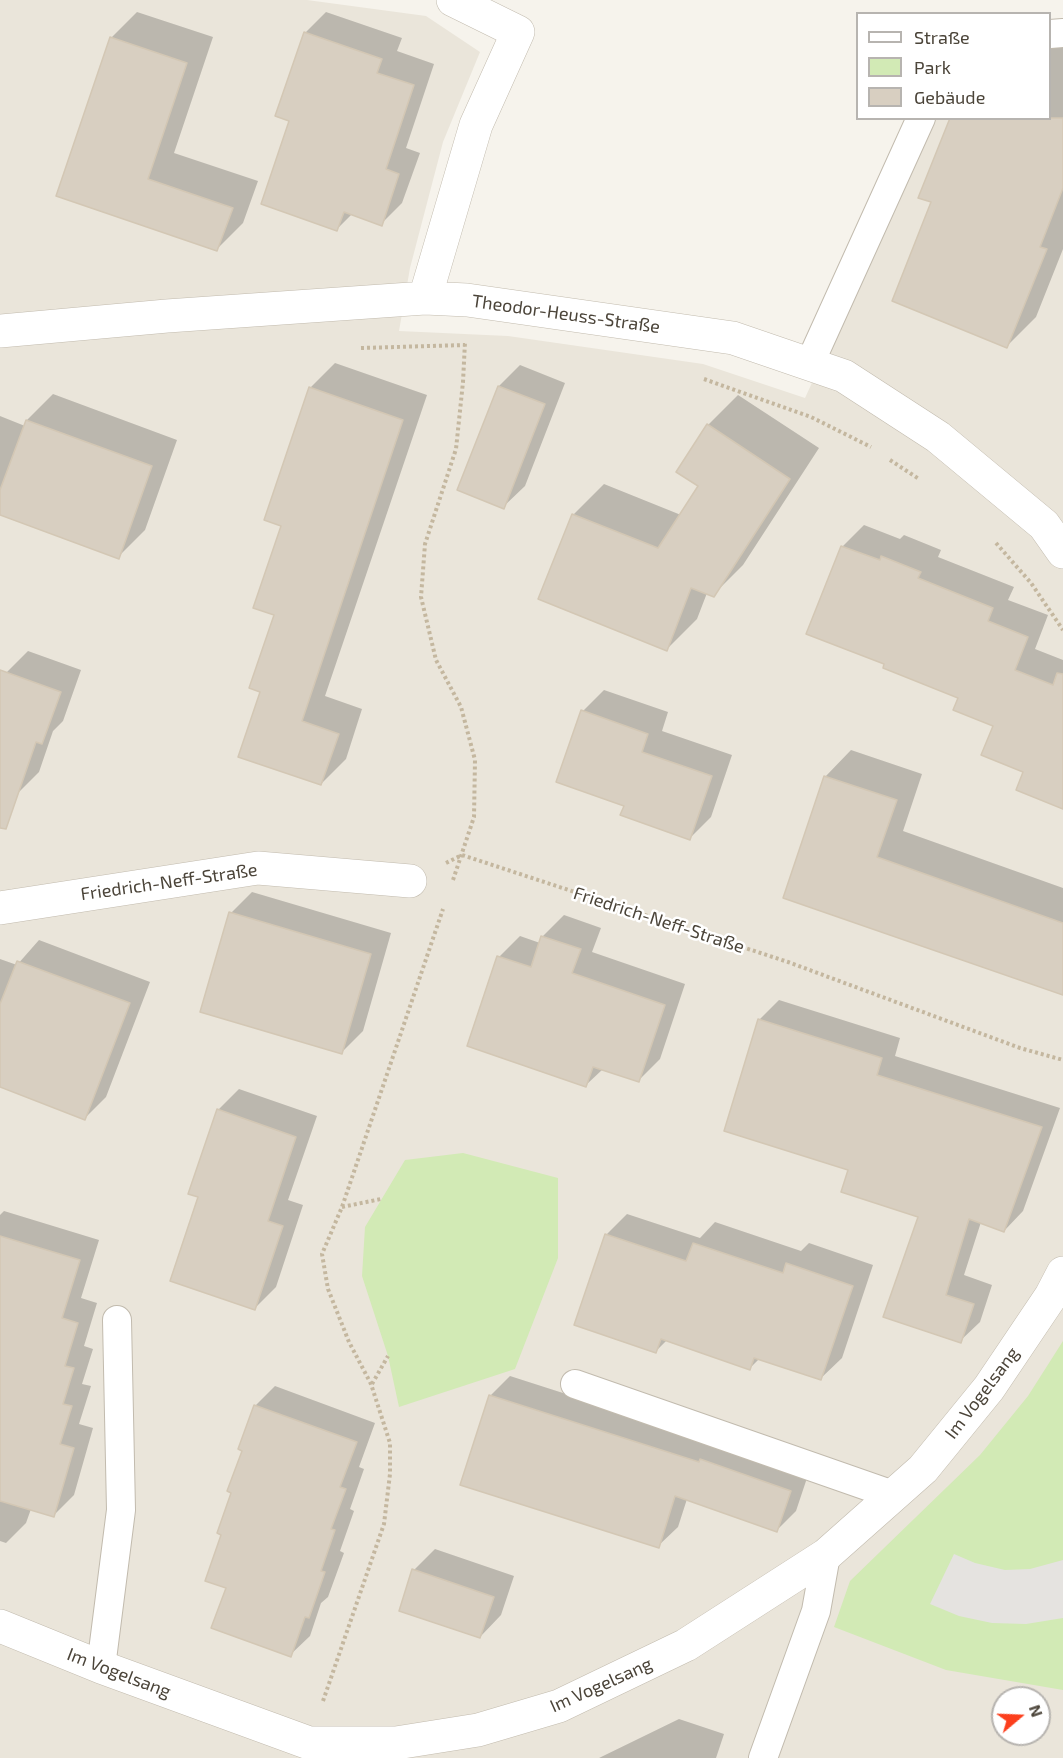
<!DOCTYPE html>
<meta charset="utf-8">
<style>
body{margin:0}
#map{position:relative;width:1063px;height:1758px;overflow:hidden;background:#f6f3ec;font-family:"Exo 2",sans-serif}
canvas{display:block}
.legend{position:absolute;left:856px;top:12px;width:195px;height:108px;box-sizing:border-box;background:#fff;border:2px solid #b7b4b0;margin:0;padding:8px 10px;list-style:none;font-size:18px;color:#4b4439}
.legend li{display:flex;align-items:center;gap:12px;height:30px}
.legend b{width:30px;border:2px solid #b7b4b0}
.north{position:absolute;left:991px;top:1686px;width:60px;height:60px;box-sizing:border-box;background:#fff;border:2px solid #b7b4b0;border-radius:50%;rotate:71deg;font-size:16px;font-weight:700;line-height:24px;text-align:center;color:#4b4439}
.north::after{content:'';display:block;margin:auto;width:21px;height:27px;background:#fc3f1d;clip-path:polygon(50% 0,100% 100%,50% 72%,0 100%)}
</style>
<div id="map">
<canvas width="1063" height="1758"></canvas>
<ul class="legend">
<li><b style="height:8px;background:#fff"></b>Straße</li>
<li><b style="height:16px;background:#d2eab5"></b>Park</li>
<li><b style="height:16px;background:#d8cfc1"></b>Gebäude</li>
</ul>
<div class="north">N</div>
</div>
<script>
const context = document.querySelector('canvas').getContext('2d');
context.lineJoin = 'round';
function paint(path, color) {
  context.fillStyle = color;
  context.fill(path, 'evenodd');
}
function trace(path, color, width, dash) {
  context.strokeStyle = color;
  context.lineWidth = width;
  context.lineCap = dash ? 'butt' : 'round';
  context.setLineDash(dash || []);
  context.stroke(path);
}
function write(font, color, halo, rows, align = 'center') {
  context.font = font + ' "Exo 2",sans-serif';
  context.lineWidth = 5;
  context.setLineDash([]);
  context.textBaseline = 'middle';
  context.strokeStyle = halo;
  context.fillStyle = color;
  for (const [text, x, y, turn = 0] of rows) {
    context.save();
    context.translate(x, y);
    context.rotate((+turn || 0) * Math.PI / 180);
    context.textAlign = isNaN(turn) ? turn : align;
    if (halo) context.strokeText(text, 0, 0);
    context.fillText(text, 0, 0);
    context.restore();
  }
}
paint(new Path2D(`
 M0,0H307L426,16L480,52L443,142L410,268L399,331L508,336L703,364L805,398L933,119L1050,118V46L1063,45V1758H0ZM1003,1698H1039V1734H1003Z`), '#eae5da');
paint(new Path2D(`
 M463,1153L558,1178V1258L515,1369L399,1407L388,1356L362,1276L365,1227L405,1160Z
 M1063,1341V1690L946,1670L834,1627L850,1581L980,1455L1028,1396Z`), '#d2eab5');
paint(new Path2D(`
 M954,1554L975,1563L1005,1570L1030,1569L1063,1560V1618L1026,1624L992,1623L959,1616L930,1604Z`), '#e5e3e0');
paint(new Path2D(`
 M137,12L213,37L174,153L258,181L243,223L217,249L58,195L111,38Z
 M326,12L402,38L397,51L434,64L406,148L420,153L402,203L381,224L352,214L337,229L291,120L305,33Z
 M1063,33V249L1036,317L1007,346L1050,118V34Z
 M335,363L427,395L325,696L362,709L346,759L321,784L262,691L276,614L283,525L310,388Z
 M520,365L565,383L525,486L503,507L499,386Z
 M53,394L177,440L145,530L118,557L0,513V416L25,426L27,420Z
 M738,395L819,448L743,565L713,595L707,593L697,619L667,649L540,599L574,514L604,484L681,515L700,486L708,425Z
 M864,525L900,539L904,535L941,550L938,557L1014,587L1008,600L1048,615L1035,649L1063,660V807L1025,771L995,725L959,697L886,664L808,633L843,546Z
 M28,651L81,670L63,721L53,731L39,772L18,793L0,786V692L7,672Z
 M604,690L668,712L662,731L732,755L711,817L690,838L626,805L583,711Z
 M851,750L922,774L903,831L1063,888V974L785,897L825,777Z
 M252,892L391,933L363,1031L341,1053L231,913Z
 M564,915L601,928L592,952L685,984L660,1059L639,1080L603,1069L586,1085L499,957L520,936L540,943L542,937Z
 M39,940L150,982L106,1097L85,1118L0,1086V959L17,965Z
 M779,1000L900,1038L895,1056L1060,1108L1023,1211L1004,1231L981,1222L964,1275L992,1285L980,1322L960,1341L920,1216L849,1169L759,1020Z
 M239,1089L317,1116L288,1200L303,1205L276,1287L255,1308L200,1196L218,1110Z
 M4,1211L99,1240L81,1298L97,1303L84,1346L93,1349L82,1384L91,1386L79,1424L93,1428L74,1495L54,1515L31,1509L26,1523L6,1543L0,1541V1215Z
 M627,1214L700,1238L715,1222L801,1251L809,1243L873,1265L842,1358L820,1379L760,1358L750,1368L667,1340L656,1351L606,1235Z
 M510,1376L809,1472L796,1511L777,1530L687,1499L678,1527L658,1546L490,1396Z
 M275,1386L375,1423L359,1467L364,1469L350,1509L354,1511L340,1551L344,1553L328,1597L321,1603L310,1636L290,1655L228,1587L223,1534L255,1406Z
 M435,1549L514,1576L501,1615L480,1637L414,1570Z
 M679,1719L724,1734L716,1758H599Z`), '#0003');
const building = new Path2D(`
 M304,32L382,59L377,73L414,85L386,169L399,174L382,226L344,212L337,231L261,204L289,121L275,116Z
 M110,37L187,63L148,179L233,208L217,251L56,196Z
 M950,118H1063V188L1040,247L1047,249L1007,348L892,301L931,202L918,198Z
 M498,386L545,404L504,509L457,490Z
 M309,387L403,420L302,721L339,734L321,785L238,757L260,692L249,688L274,615L253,608L281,526L264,520Z
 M26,420L152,466L119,559L0,515V490Z
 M707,424L790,479L714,597L691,588L667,651L538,599L572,514L658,548L698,486L676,472Z
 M841,546L880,560L881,556L921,572L918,578L993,608L988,621L1028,637L1015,670L1053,685L1057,673L1063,674V809L1016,790L1023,772L981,755L993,726L953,710L958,698L883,668L884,664L806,634Z
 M0,670L61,692L42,744L36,742L6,829L0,828Z
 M581,710L648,734L642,752L712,776L690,840L620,815L624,806L556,782Z
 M824,776L897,800L877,857L1063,923V995L783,898Z
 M229,912L371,954L342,1054L200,1012Z
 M541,936L581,949L572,973L665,1005L639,1082L593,1067L586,1087L467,1046L497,956L531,967Z
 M17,961L130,1003L85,1120L0,1087V1004Z
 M758,1019L882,1058L877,1075L1042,1127L1004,1232L969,1219L946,1295L974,1304L961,1343L883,1317L918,1217L841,1192L848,1170L724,1131Z
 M217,1109L296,1137L268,1221L283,1226L255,1310L170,1281L198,1197L188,1194Z
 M605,1234L686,1261L693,1243L783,1273L786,1263L853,1286L821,1380L754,1358L750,1370L661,1339L656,1353L574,1325Z
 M0,1236L80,1260L62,1318L78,1323L65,1366L74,1368L63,1404L72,1406L60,1444L74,1448L54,1517L0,1501Z
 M489,1395L699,1462L700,1459L791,1491L777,1532L675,1496L659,1548L460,1485Z
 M254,1405L357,1442L340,1487L346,1489L331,1529L335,1530L321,1571L325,1572L309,1618L305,1617L291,1657L211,1628L226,1588L205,1581L221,1535L217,1533L231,1493L227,1491L242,1451L238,1449Z
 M412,1569L494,1597L480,1638L399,1611Z`);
paint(building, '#d8cfc1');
trace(building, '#d3c7b4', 1.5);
const service = new Path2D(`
 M1050,34L1063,33
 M809,365L921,118
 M575,1384L893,1495
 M101,1667L121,1510L117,1320
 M763,1758L816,1611L826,1555`);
const minor = new Path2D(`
 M425,298L476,125L518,32L453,0
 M0,331L167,316L425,298L467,300L733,338L844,376L938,437L1044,525L1063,552
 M0,908L258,868L410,881
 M0,1626L101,1667L309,1743H396L478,1730L559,1706L686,1645L826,1555L923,1469L989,1388L1051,1296L1063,1273`);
trace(service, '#c2bbae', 30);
trace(minor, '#c2bbae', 34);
trace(new Path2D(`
 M361,348L465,345
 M704,379L811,417L871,447
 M890,460L919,479
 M996,543L1031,583L1063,630
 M446,863L462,855L788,962L1020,1048L1063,1060
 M453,880L474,817L475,760L461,707L436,660L421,597L425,544L456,449L463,382L465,342
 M342,1207L381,1199
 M372,1384L388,1356
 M323,1701L384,1524L390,1474V1443L371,1384L349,1342L328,1289L322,1254L342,1207L443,909`), '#c4b79f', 4, [3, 3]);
trace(service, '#fff', 28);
trace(minor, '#fff', 33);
write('18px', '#4b4439', '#fff', [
 ["Theodor-Heuss-Straße",566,314,8],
 ["Friedrich-Neff-Straße",169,882,-8],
 ["Friedrich-Neff-Straße",659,920,18],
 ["Im Vogelsang",982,1393,-53],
 ["Im Vogelsang",119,1673,21],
 ["Im Vogelsang",601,1685,-24]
]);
</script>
